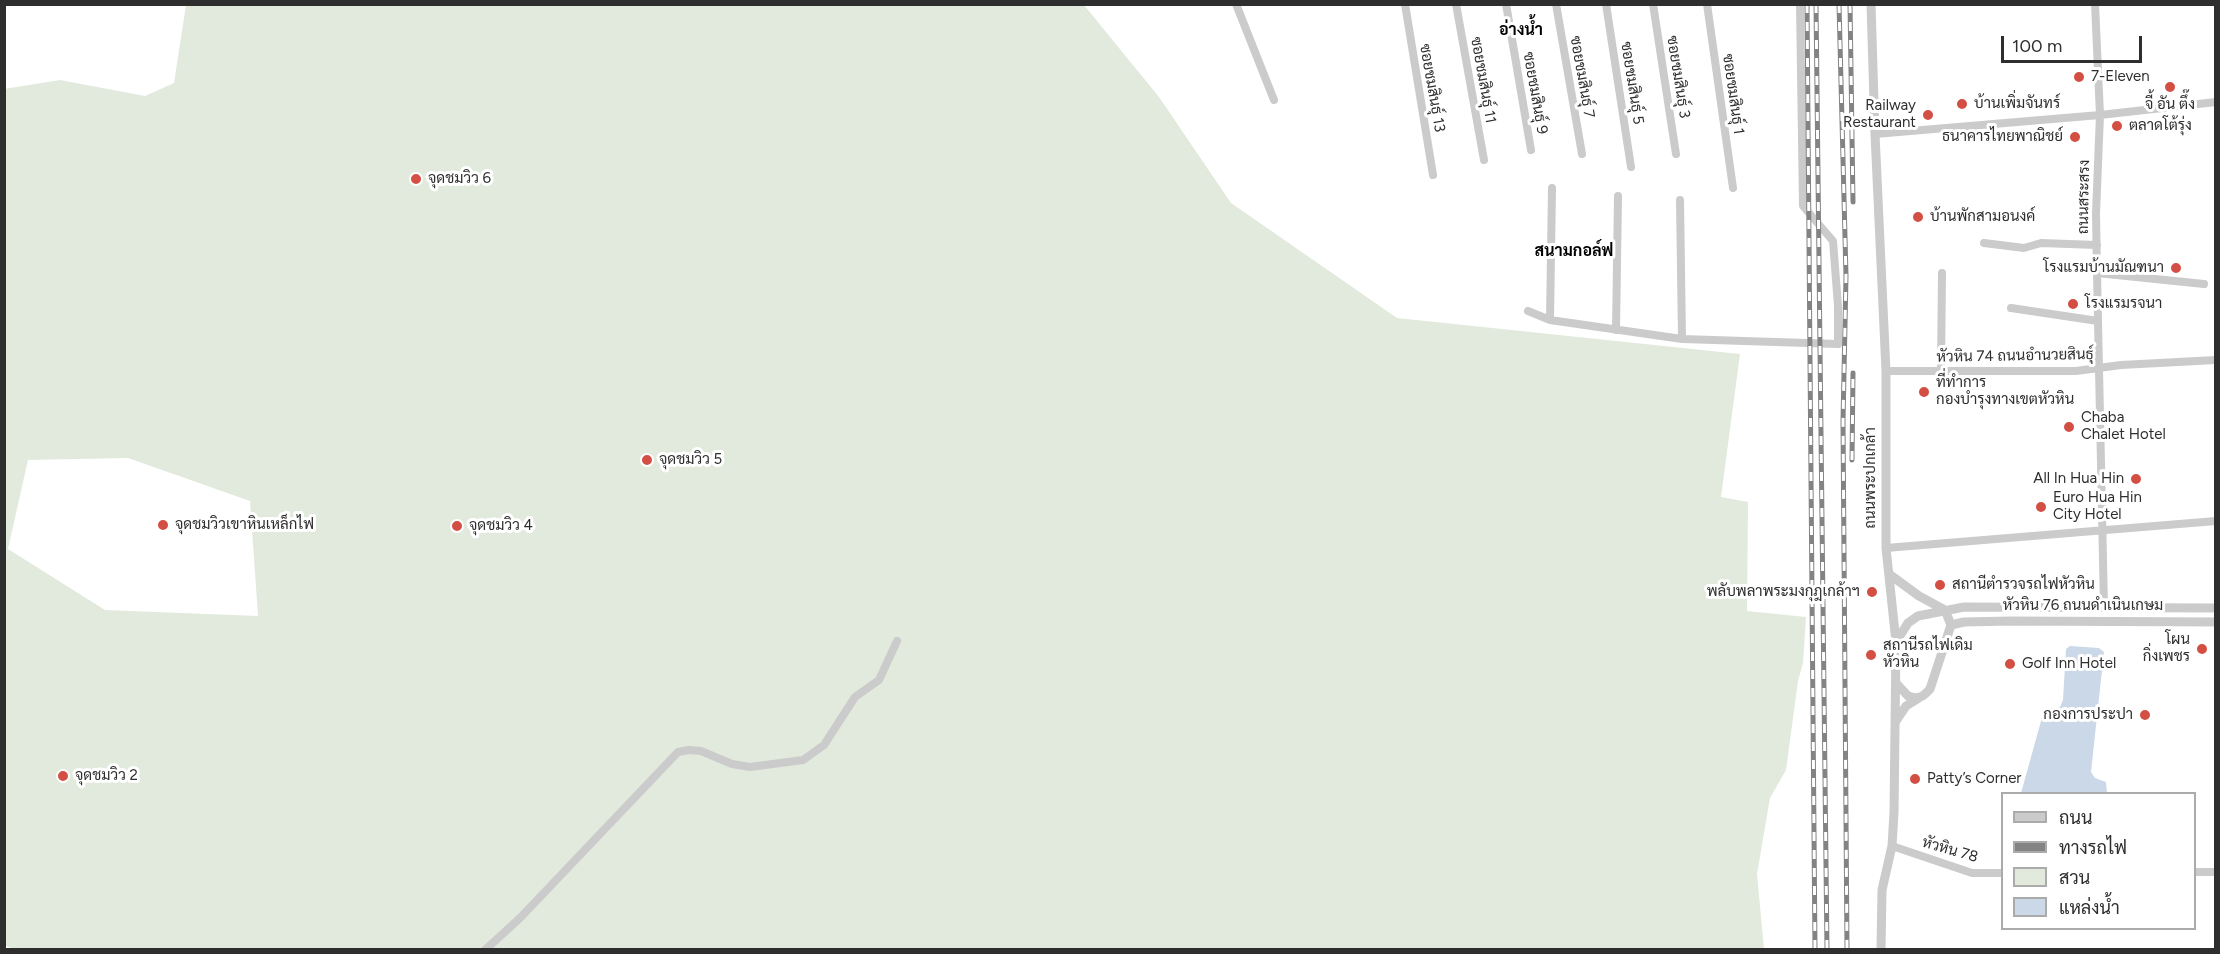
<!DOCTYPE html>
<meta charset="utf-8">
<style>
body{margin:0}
#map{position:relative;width:2220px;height:954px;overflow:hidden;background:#fff;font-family:Figtree,Sarabun,sans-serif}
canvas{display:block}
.frame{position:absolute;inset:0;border:6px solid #2e2e2e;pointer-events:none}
.legend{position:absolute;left:2001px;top:792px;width:195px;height:138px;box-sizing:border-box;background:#fff;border:2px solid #ababab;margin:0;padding:8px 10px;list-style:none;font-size:18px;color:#2e2e2e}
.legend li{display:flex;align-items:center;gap:12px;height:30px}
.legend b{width:30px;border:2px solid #ababab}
.scale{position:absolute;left:2001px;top:36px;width:141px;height:27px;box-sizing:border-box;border:3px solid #2e2e2e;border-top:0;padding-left:8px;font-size:18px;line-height:21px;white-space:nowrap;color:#2e2e2e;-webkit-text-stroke:4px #fff;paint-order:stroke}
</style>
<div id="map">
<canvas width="2220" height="954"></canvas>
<div class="frame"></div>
<ul class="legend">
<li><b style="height:8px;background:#cbcbcb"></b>ถนน</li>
<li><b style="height:8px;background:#838383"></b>ทางรถไฟ</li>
<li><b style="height:16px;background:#e2eadd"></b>สวน</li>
<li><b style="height:16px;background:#cbd8e8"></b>แหล่งน้ำ</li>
</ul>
<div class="scale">100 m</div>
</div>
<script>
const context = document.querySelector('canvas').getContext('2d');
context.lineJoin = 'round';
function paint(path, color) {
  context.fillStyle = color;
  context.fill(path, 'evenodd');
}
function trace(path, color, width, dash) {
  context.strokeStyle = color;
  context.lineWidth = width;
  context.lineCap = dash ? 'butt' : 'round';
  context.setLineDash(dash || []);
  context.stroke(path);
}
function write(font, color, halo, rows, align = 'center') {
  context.font = font + ' Figtree,Sarabun,sans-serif';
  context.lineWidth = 6;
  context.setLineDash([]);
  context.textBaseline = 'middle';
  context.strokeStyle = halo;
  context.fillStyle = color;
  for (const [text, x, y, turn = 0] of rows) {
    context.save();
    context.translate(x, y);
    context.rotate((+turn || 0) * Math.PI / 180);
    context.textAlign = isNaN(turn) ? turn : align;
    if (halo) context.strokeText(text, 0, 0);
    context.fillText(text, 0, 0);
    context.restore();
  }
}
paint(new Path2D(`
 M186,5H1084L1159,97L1231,203L1397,318L1740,354L1721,497L1748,502L1747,611L1806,617L1803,663L1798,681L1786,770L1770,798L1757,874L1764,949H13L4,945V89L60,80L145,96L174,83ZM128,458L250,501L258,616L105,610L8,549L28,460Z`), '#e2eadd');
paint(new Path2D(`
 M2070,646L2099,648L2104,652L2091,772L2095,778L2106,782L2107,793H2021L2043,714L2048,709L2060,707L2063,700L2066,649Z`), '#cbd8e8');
trace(new Path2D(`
 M1236,4L1274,100
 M1405,4L1433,175
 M1456,4L1484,160
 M1506,4L1531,150
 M1556,4L1582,154
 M1606,4L1631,167
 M1653,4L1676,154
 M1707,4L1733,188
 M2095,4L2100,115L2096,213L2097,273L2104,607
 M1875,134L2100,115L2216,102
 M1680,200L1682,339
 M1984,243L2024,248L2041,243L2097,245
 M2097,273L2204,284
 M2011,308L2098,321
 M1528,311L1550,320L1682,339L1838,344V306L1833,241L1803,206L1800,4
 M1550,320L1552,188
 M1616,330L1618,196
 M1886,371H2076L2121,365L2216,360
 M1941,371L1942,273
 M1886,548L2216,521
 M1892,846L1972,873H2002
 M2194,872H2216
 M485,950L520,918L678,752L689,750L701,751L732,764L750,767L803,760L824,745L855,697L879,680L897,641`), '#cbcbcb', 8);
trace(new Path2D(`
 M1871,4L1875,134L1886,371V548L1896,642L1894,813L1892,846L1882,890L1881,950
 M1889,574L1919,596L1945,610L1951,625L1930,689C1923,697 1918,700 1908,696L1896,683
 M1951,625L1964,622L2011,621L2216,622
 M1896,642L1908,623L1918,616L1964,607L2216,608
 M1896,721L1906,706L1919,698`), '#cbcbcb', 9);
const rail = new Path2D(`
 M1807,4L1815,950
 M1816,4L1827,950
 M1839,4L1846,276L1843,421L1847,950
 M1850,4L1853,202
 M1852,460L1853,373`);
trace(rail, '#838383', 5);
trace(rail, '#fff', 3, [9]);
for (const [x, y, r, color] of [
 [2079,77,6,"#d34f43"],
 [2170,87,6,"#d34f43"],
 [1962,104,6,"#d34f43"],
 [1928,115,6,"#d34f43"],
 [2117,126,6,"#d34f43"],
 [2075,137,6,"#d34f43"],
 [416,179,6,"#d34f43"],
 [1918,217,6,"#d34f43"],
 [2176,268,6,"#d34f43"],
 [2073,304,6,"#d34f43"],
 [1924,392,6,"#d34f43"],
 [2069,427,6,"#d34f43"],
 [647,460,6,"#d34f43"],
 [2136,479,6,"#d34f43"],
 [2041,507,6,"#d34f43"],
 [163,525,6,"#d34f43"],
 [457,526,6,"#d34f43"],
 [1940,585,6,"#d34f43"],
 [1872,592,6,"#d34f43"],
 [2202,649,6,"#d34f43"],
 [1871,655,6,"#d34f43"],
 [2010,664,6,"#d34f43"],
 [2145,715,6,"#d34f43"],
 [63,776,6,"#d34f43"],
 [1915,779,6,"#d34f43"]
]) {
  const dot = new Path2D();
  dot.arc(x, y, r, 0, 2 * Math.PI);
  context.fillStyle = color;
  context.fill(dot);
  trace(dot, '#fff', 2);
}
write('15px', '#2e2e2e', '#fff', [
 ["ซอยชมสินธุ์ 7",1582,77,80],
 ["ซอยชมสินธุ์ 3",1678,77,81],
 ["ซอยชมสินธุ์ 11",1483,80,80],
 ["ซอยชมสินธุ์ 5",1632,83,81],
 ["ซอยชมสินธุ์ 13",1432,88,80],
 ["ซอยชมสินธุ์ 9",1535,93,80],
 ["ซอยชมสินธุ์ 1",1733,94,82],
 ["ถนนสระสรง",2084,197,-89],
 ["หัวหิน 74 ถนนอำนวยสินธุ์",2015,356,-1],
 ["ถนนพระปกเกล้า",1871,478,-90],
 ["หัวหิน 76 ถนนดำเนินเกษม",2083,606],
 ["หัวหิน 78",1950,850,16]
]);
write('15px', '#2e2e2e', '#fff', [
 ["7-Eleven",2091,77],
 ["บ้านเพิ่มจันทร์",1974,104],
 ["จี้ อัน ตึ๊ง",2170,105,"center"],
 ["Railway",1916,106,"right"],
 ["Restaurant",1916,123,"right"],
 ["ตลาดโต้รุ่ง",2129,126],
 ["ธนาคารไทยพาณิชย์",2063,137,"right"],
 ["จุดชมวิว 6",428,179],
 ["บ้านพักสามอนงค์",1930,217],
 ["โรงแรมบ้านมัณฑนา",2164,268,"right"],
 ["โรงแรมรจนา",2085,304],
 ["ที่ทำการ",1936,383],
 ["กองบำรุงทางเขตหัวหิน",1936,400],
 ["Chaba",2081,418],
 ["Chalet Hotel",2081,435],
 ["จุดชมวิว 5",659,460],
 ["All In Hua Hin",2124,479,"right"],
 ["Euro Hua Hin",2053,498],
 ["City Hotel",2053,515],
 ["จุดชมวิวเขาหินเหล็กไฟ",175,525],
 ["จุดชมวิว 4",469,526],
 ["สถานีตำรวจรถไฟหัวหิน",1952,585],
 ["พลับพลาพระมงกุฎเกล้าฯ",1860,592,"right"],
 ["โผน",2190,640,"right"],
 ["กิ่งเพชร",2190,657,"right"],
 ["สถานีรถไฟเดิม",1883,646],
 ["หัวหิน",1883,663],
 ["Golf Inn Hotel",2022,664],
 ["กองการประปา",2133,715,"right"],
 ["จุดชมวิว 2",75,776],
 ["Patty’s Corner",1927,779]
], 'left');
write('bold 16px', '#000', '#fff', [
 ["อ่างน้ำ",1521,30],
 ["สนามกอล์ฟ",1574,251]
]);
</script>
